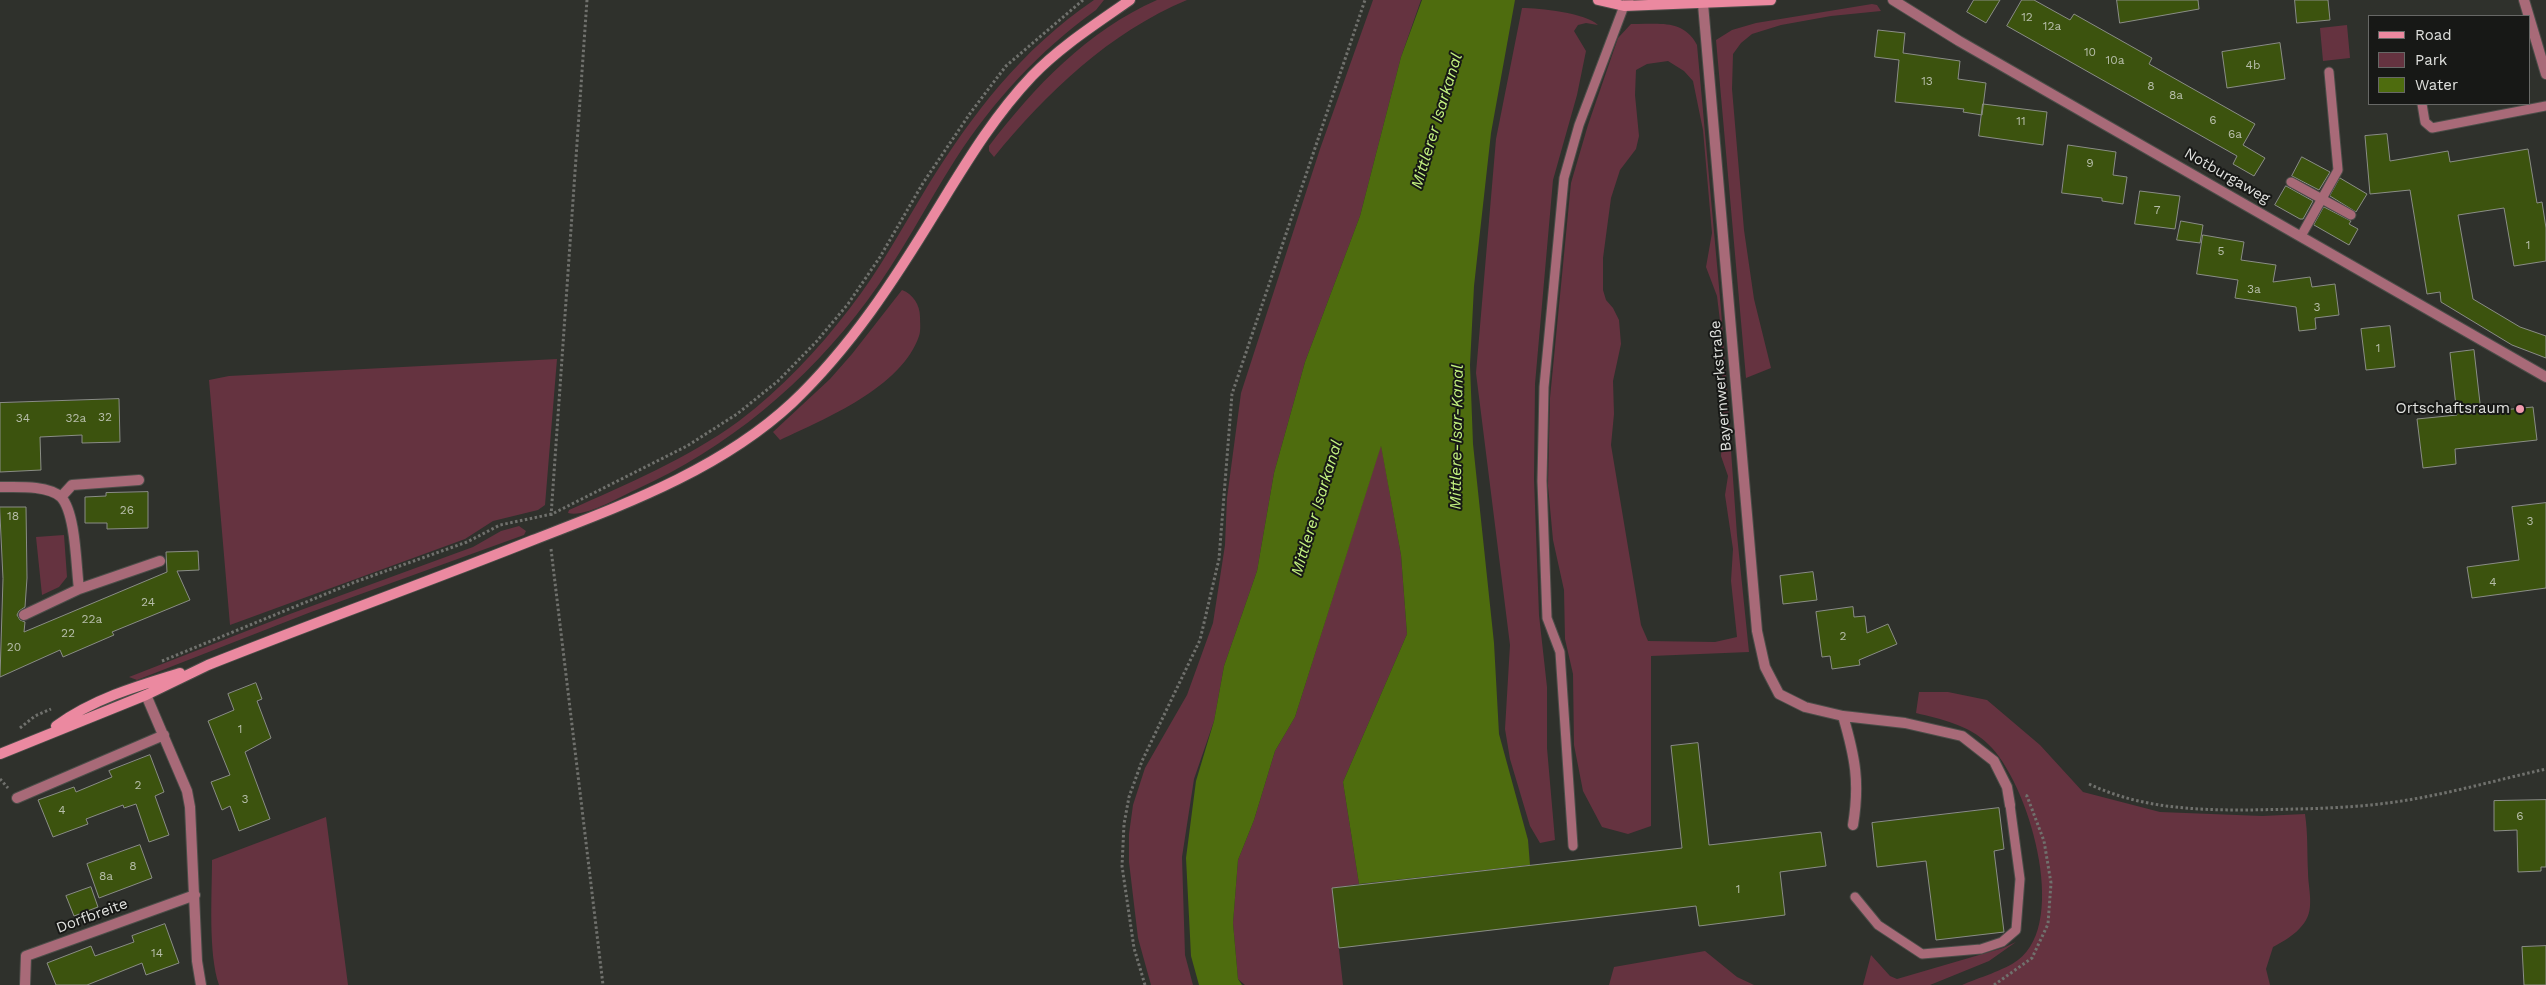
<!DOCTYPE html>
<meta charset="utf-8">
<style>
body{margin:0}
#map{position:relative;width:2546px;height:985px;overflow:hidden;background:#2f312c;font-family:"Work Sans",sans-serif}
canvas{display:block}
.legend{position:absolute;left:2368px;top:15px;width:162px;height:90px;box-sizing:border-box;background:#171816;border:1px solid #676866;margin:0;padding:6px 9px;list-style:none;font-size:15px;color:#dfe0dd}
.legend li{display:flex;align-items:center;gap:10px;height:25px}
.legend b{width:25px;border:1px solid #676866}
</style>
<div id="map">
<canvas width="2546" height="985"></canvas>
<ul class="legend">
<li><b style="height:6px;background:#eb89a0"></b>Road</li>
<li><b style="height:14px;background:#653340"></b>Park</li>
<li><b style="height:14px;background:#4e6c0e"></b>Water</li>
</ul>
</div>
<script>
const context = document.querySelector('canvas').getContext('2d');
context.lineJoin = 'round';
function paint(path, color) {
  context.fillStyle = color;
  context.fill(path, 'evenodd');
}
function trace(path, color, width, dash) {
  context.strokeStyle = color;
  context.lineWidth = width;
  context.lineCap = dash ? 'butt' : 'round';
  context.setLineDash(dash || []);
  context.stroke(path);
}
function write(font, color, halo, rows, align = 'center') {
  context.font = font + ' "Work Sans",sans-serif';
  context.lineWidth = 4;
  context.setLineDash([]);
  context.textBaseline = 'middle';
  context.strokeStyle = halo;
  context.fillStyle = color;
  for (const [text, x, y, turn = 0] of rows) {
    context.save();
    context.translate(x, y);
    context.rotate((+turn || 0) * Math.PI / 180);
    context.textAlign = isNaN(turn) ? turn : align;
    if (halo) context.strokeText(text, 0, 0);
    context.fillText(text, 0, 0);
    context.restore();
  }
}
paint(new Path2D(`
 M1094,0H1104L1096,10C1039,51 993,101 955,160C925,207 900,257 867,301C806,383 728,448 635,490C620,497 584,518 568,513L569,510C627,484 687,459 739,421C781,389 818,350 850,308C879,271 902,228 927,187C973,113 1021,50 1094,0Z
 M1157,0H1187C1110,32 1046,93 994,157L989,151V146C1035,86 1087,31 1157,0Z
 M1373,0H1421L1401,57L1360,216L1305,362L1274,473L1257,571L1224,666L1214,721L1194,779L1182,857L1185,955L1193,985H1151L1138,938L1129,862V834L1133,805L1145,768L1187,695L1213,623L1225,545L1227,498L1241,393L1320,149Z
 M1872,4L1877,5L1881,11L1831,16L1781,25L1752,34L1741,43L1733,54L1732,89L1744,230L1754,299L1771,368L1746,378L1716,40L1732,30L1756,23Z
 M1522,8C1539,8 1586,13 1598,25L1586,23L1578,25L1574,31L1586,51L1577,95L1553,180L1535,384L1534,479L1539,615L1547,687V748L1555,840L1540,843L1530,826L1510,759L1505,729L1510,645L1476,373L1496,139Z
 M1631,24C1657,25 1683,18 1697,45L1721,309L1737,535L1749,652L1651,656V826L1628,834L1602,827L1583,791L1574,745L1573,674L1565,639L1564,590L1553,540L1548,486L1550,398L1571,183L1588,125L1618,38ZM1668,61L1684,71L1693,81L1703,130L1712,233L1706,267L1717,296L1720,321L1723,400L1721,456L1728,476L1725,495L1733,549L1731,581L1737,637L1715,642L1648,641L1641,625L1611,445L1614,414L1613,381L1621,344L1619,320L1613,308L1606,300L1603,290V258L1611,198L1620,170L1636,149L1639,136L1635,95L1636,70L1647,64Z
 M2347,25L2350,58L2323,61L2320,28Z
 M902,290C913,294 920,305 920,317C920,323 921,331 919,336C902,387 825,419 780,440L773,432L830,379L852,354Z
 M557,359L545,505L538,510L493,521L465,539L230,625L209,380L229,376Z
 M1381,444L1401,555L1407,634L1343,782L1359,884L1332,888L1343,985H1245L1238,979L1233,923L1238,860L1254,820L1275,751L1295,717Z
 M519,526L526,531L524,535L311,612L137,680L129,677L290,614L473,547L501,531Z
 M64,535L67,577L59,587L42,595L36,537Z
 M1919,692H1948L1987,700L2040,745L2083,792L2160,812L2262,816L2305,814C2308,834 2307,852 2308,872C2308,883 2311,895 2310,906C2309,927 2288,939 2273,947L2266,969L2270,985H1962C1978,978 2005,970 2018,960C2070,922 2028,781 1988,744C1969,725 1941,719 1916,713Z
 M326,817L348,985H219C208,953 212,895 212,860Z
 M2016,942L1989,961L1930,985H1863L1871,955L1890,976L1897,979L2003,948Z
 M1705,951L1737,977L1754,985H1609L1614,967Z`), '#653340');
paint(new Path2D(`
 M1422,0H1515L1491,133L1474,286L1470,365L1473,444L1494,643L1499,734L1528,840L1530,865L1359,884L1343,782L1407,634L1401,555L1381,446L1295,717L1275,751L1254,820L1238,860L1233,923L1238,979L1242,985H1199L1191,956L1186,858L1196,781L1214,721L1224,666L1257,571L1274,473L1305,362L1360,216L1401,57Z`), '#4e6c0e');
const building = new Path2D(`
 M1974,0H2000L1986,23L1967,12Z
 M2022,0H2034L2070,20L2074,14L2152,58L2149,64L2255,124L2243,145L2265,158L2254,176L2233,164L2237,156L2007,26Z
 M2117,0H2198L2199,9L2120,23Z
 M2295,0H2328L2330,20L2297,23Z
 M1878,30L1905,33L1903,53L1960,61L1958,79L1986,83L1982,115L1963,112L1964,109L1895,102L1899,60L1875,57Z
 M2280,43L2285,79L2227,88L2222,52Z
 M1983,104L2047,112L2043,145L1979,136Z
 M2387,134L2390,161L2448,151L2450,162L2528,149L2537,203L2542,202L2546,228V261L2514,266L2504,208L2458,215L2473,299L2520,327L2546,336V358L2512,345L2441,302L2440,292L2427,294L2410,190L2370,194L2365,136Z
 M2068,145L2116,152L2113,175L2127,177L2123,204L2102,201V198L2062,193Z
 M2302,157L2330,172L2319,190L2292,176Z
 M2340,178L2367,194L2356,212L2330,196Z
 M2286,186L2313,201L2303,219H2300L2275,205Z
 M2140,191L2180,196L2175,229L2135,224Z
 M2324,207L2351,221L2349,224L2358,229L2349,245L2314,225Z
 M2181,221L2203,225L2200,243L2177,240Z
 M2203,235L2244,242L2241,260L2276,265L2273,282L2310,277L2312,287L2335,284L2339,315L2315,318L2316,329L2299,331L2296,307L2235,298L2238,280L2197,274Z
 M2390,326L2395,367L2366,370L2361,329Z
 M2474,350L2481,412L2533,407L2537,440L2455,449L2456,464L2423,468L2417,419L2457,415L2450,353Z
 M119,399L120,442L82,443V435L40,437L41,470L0,472V403Z
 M148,492V528L107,529V523H85V497L106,496V493Z
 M2546,503V588L2472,598L2467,567L2519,560L2512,507Z
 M0,507H26L27,578L25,607L19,611L17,615L20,620L25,622L24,632L167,572L166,552L198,551L199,570L177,571L190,600L112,632L114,635L63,657L60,650L0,677L3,579Z
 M1813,572L1817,600L1783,604L1780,576Z
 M1853,607L1854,617L1865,616L1867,633L1888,624L1897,644L1859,660L1860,665L1832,669L1830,656L1822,657L1816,612Z
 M256,683L262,699L257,701L271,738L245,752L270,819L239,831L230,806L222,810L211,782L230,775L208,721L234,710L228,694Z
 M1698,743L1709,845L1821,832L1826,866L1780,872L1785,915L1699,926L1696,906L1339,948L1332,888L1682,848L1671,746Z
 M150,755L164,792L155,796L169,835L149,842L136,804L124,808L123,805L86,819L88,824L53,837L38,800L74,787L76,792L112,777L109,771Z
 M2546,800V867H2541V871L2518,872L2517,830L2494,831V801Z
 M1999,808L2004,849L1994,851L2004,932L1936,940L1926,861L1877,867L1872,823Z
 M140,845L152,878L99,898L87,864Z
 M91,887L98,907L74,916L66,896Z
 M165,924L179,963L146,975L142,963L87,985H56L47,963L91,946L95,956L134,942L132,936Z
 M2546,946V985H2524L2522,947Z`);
paint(building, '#3c530e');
trace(building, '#8a8d86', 1);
const lane = new Path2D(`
 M2422,104L2425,122L2432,128L2546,106
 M2291,182L2351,215
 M2301,236L2338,170L2329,72
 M1573,846L1560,652L1547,618L1542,481L1544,387L1564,178L1579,125L1624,6L1629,0
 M1855,897L1878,925L1922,954L1981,949L2002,942L2016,930L2020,879L2010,805`);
const street = new Path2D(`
 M1893,0L1959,41L2546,377
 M2524,0L2546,74
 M1703,4L1757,631L1765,667L1779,694L1805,707L1843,716L1905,723L1962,736L1994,761L2007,787L2010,805
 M0,487C17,487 48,485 61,497C76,513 76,567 79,589L24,615
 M61,497L72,485L139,480
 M79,589L160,561
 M146,695L187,791L190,807L197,961L201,985
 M1843,716C1855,757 1860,782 1853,825
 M17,798L164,735
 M25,985L26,956L195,895`);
const secondary = new Path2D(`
 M1598,0L1624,6L1771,0
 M56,726C93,699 137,686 180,673
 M0,754L146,695L208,665C316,622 425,583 533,540C623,505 720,470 792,403C851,347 895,279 937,210C966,163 994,116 1032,76C1061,46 1096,24 1130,0`);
trace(lane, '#4b4d48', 11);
trace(street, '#4b4d48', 12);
trace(secondary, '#4b4d48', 12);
trace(new Path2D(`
 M551,516L587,0
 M551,549L603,985
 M162,661L355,582L467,542L500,525L552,514L687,446L737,414L778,381L816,342L848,304L880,257L923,183L971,112L1006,66L1083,0
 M20,728L35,716L51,709
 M0,779L8,788
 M2089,784C2140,808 2192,810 2247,810C2297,809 2346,809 2395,802C2445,795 2496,780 2546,769
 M1145,985L1134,948L1122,866L1124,824L1129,797L1142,761L1200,640L1219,559L1232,394L1365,0
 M1994,985L2032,958L2048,924L2051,883L2044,841L2027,796L2024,795`), '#70716d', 3, [2.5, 2.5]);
trace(lane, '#a86a78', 9);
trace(street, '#a86a78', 10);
trace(secondary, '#eb89a0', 10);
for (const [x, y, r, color] of [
 [2520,409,5,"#f29aae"]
]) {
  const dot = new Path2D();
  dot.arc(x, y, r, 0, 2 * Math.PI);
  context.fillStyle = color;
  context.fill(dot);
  trace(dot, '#171816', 2);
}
write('12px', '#b6bda9', null, [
 ["12",2027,17],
 ["12a",2052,26],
 ["10",2090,52],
 ["10a",2115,60],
 ["4b",2253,65],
 ["13",1927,81],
 ["8",2151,86],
 ["8a",2176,95],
 ["6",2213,120],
 ["11",2021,121],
 ["6a",2235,134],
 ["9",2090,163],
 ["7",2157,210],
 ["1",2528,245],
 ["5",2221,251],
 ["3a",2254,289],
 ["3",2317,307],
 ["1",2378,348],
 ["32",105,417],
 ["34",23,418],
 ["32a",76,418],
 ["26",127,510],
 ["18",13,516],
 ["3",2530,521],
 ["4",2493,582],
 ["24",148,602],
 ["22a",92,619],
 ["22",68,633],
 ["2",1843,636],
 ["20",14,647],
 ["1",240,729],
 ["2",138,785],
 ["3",245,799],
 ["4",62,810],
 ["6",2520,816],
 ["8",133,866],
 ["8a",106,876],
 ["1",1738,889],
 ["14",157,953]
]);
write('15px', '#dfe0dd', '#171816', [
 ["Notburgaweg",2227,176,30],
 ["Bayernwerkstraße",1721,386,-95],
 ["Dorfbreite",92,916,-20]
]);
write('15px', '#dfe0dd', '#171816', [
 ["Ortschaftsraum",2510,409]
], 'right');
write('italic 16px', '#c4f280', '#171816', [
 ["Mittlerer Isarkanal",1437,121,-73],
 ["Mittlere-Isar-Kanal",1457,437,-89],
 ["Mittlerer Isarkanal",1317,508,-73]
]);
</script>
